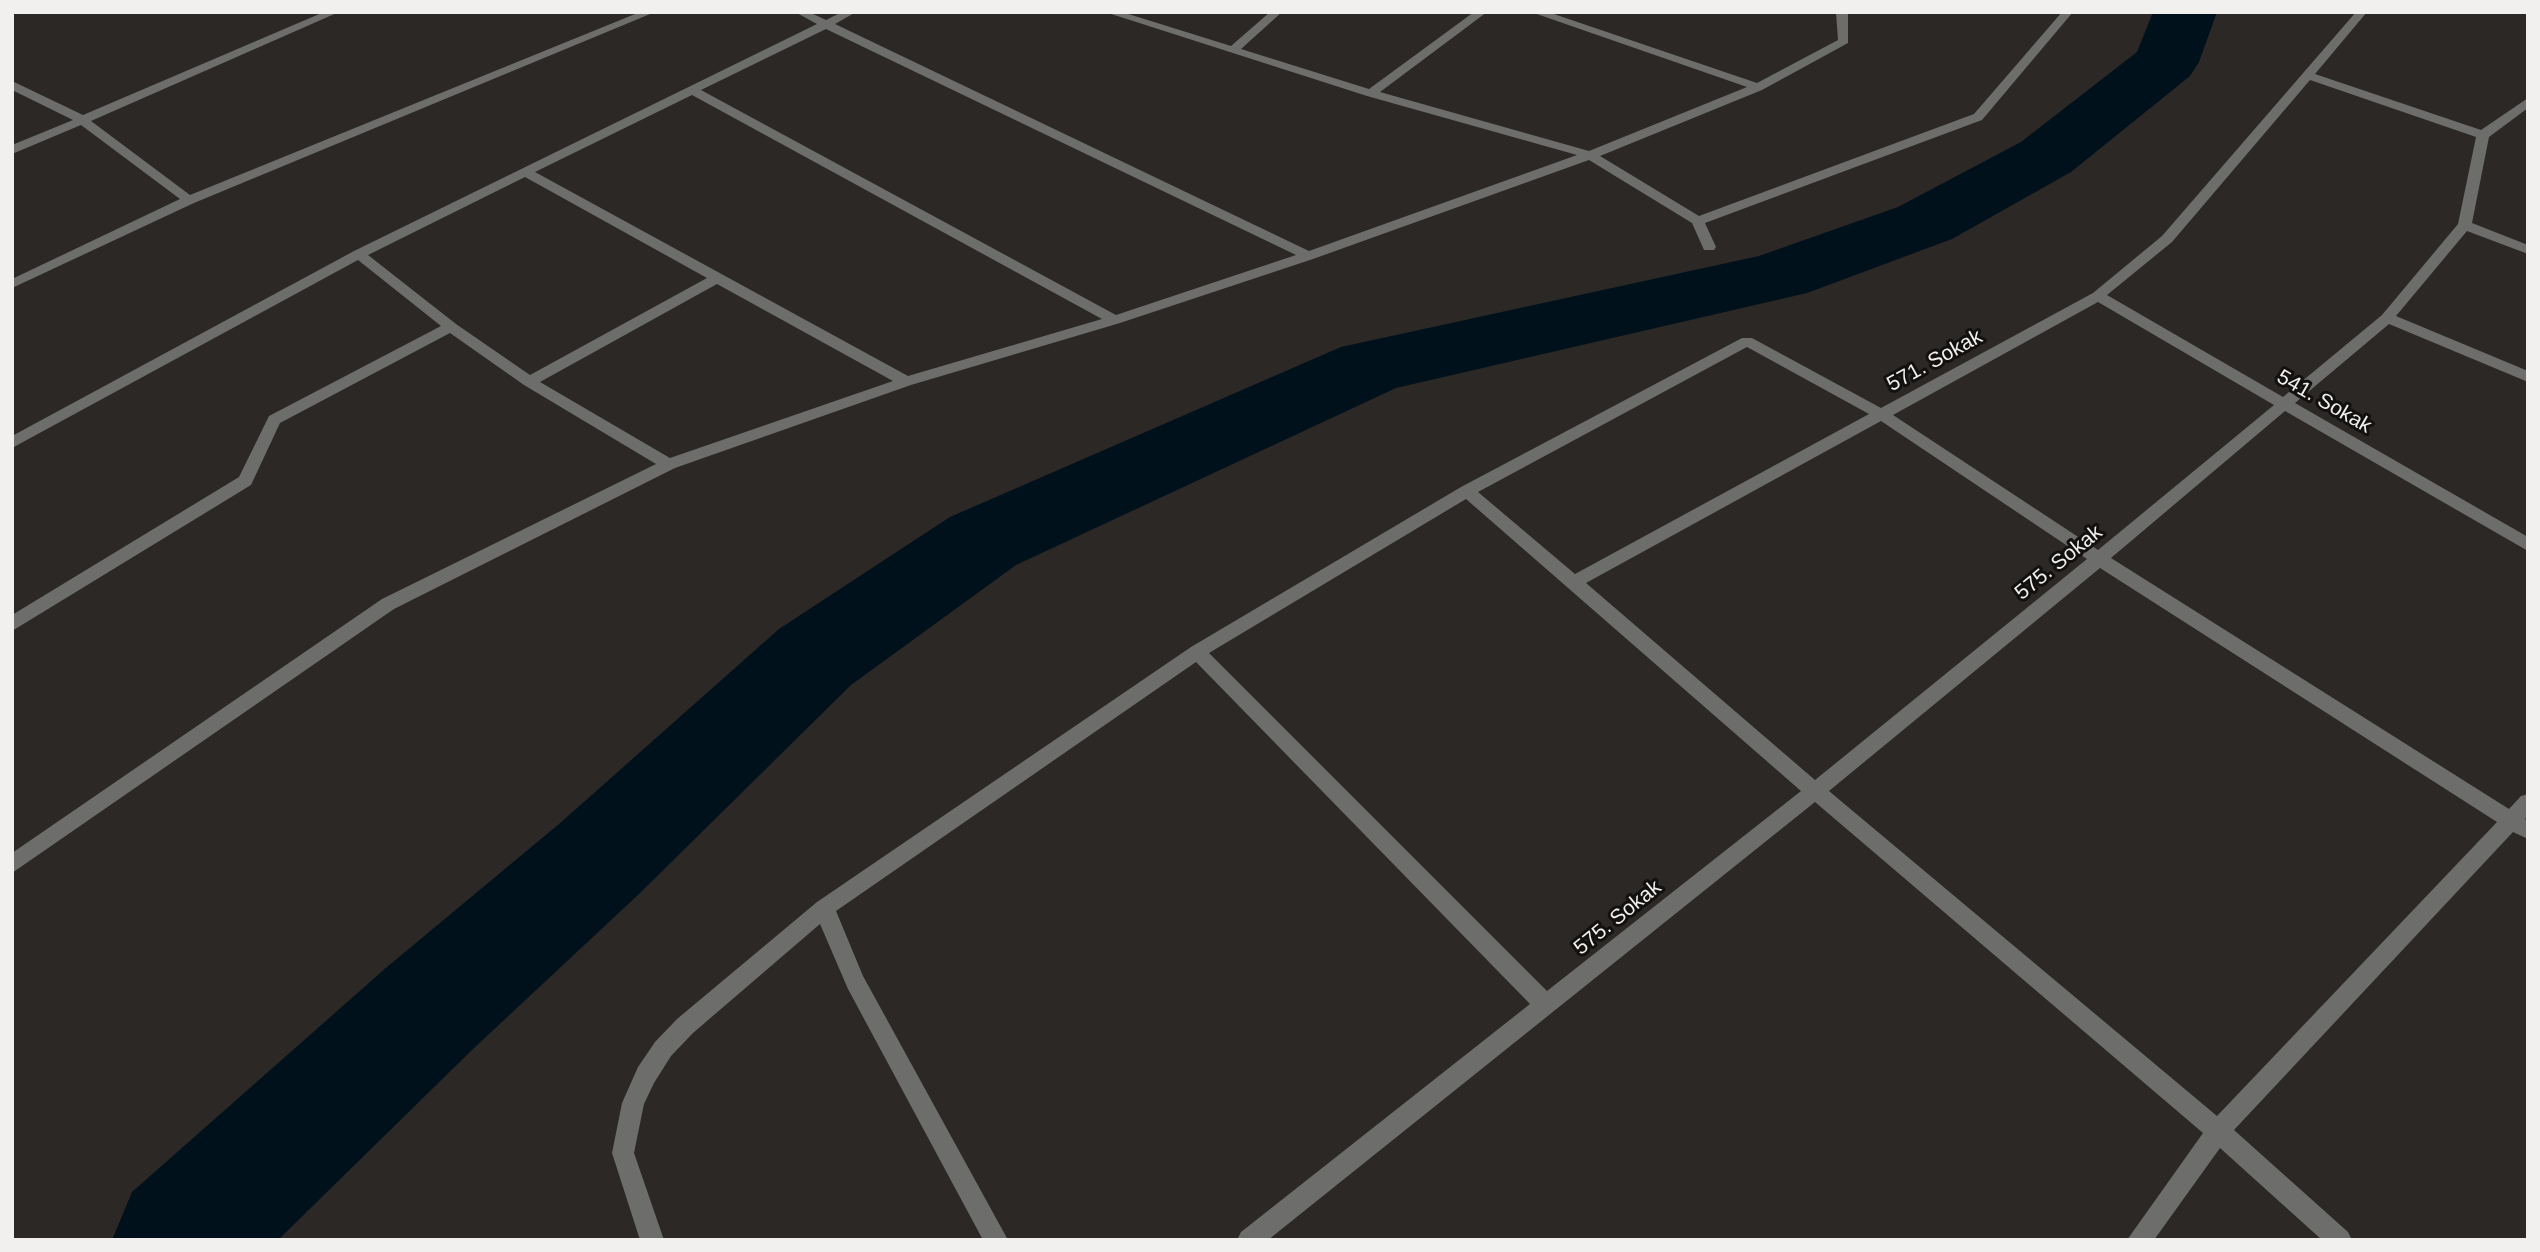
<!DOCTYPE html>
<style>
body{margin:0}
#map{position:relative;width:2540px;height:1252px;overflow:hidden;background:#2b2826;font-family:Arial,sans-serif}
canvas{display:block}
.frame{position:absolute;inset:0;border:14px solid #f2f0ee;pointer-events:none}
</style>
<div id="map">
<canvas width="2540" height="1252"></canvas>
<div class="frame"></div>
</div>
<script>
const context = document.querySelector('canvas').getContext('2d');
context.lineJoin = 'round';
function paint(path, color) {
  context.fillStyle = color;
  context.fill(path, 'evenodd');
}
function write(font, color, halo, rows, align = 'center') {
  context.font = font + ' Arial,sans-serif';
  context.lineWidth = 6;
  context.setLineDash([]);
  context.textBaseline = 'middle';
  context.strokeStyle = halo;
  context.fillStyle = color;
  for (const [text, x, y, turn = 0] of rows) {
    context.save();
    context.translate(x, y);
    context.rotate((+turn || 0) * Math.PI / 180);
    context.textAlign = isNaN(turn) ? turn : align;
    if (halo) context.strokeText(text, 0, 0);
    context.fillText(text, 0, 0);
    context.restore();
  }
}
paint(new Path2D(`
 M2153,12H2217L2199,62L2190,76L2071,172L1952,239L1807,293L1396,388L1016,565L851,685L639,894L473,1049L278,1240H112L132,1192L387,967L559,824L779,629L950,517L1341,347L1759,256L1898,207L2021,142L2137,52Z`), '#00111b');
paint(new Path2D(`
 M324,12H339L91,121L190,195L640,12H655L194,203L12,288V279L180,199L81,125L12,154V145L73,120L12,90V81L83,115Z
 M795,12H809L826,20L842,12H856L835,24L1309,251L1577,155L1367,96L1105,12H1122L1231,46L1270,12H1282L1241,49L1369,89L1474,12H1487L1380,92L1589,151L1747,87L1531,12H1548L1757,83L1838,40L1836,12H1848V43L1762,90L1600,156L1699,216L1974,114L2062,12H2073L1982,120L1705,223L1716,247L1714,250H1704L1692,223L1589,160L1313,259L1120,323L911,385L675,468L394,609L12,873V853L382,599L656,464L524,385L450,333L280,423L251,485L12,631V615L239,477L269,416L441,326L358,260L12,448V436L354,251L817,24ZM826,29L1296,255L1116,315L701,90ZM692,95L1102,319L908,376L535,172ZM525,177L707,278L530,375L456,324L368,255ZM717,284L893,381L670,458L540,382Z
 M2356,12H2367L2315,74L2481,130L2528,98V108L2489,137L2472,223L2528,245V254L2467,231L2396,316L2528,371V382L2389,324L2295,403L2528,537V551L2285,411L2111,558L2509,809L2521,796L2528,794V815L2525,819L2528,821V839L2513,832L2234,1130L2348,1232L2352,1240H2322L2220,1148L2154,1240H2127L2203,1133L1815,802L1268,1240H1237L1241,1232L1530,1004L1196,662L836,911L863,976L1008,1240H983L848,989L820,924L693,1033L671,1056L654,1083L644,1104L634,1153L664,1240H640L612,1153L622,1103L638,1067L655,1042L677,1019L817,902L1191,647L1461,487L1742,338H1752L1881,408L2093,293L2162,236ZM2310,80L2476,137L2458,224L2382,315L2283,397L2107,295L2172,242ZM2098,302L2274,405L2098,550L1893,415ZM1747,347L1869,414L1575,574L1478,492ZM1881,421L2087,559L1815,780L1586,583ZM1466,499L1801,791L1547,991L1209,653ZM2100,568L2497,822L2217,1116L1829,791Z`), '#6d6d6b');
write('21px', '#f2f0ee', '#121110', [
 ["571. Sokak",1935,361,-29],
 ["541. Sokak",2324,402,30],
 ["575. Sokak",2059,563,-39],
 ["575. Sokak",1618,918,-39]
]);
</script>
